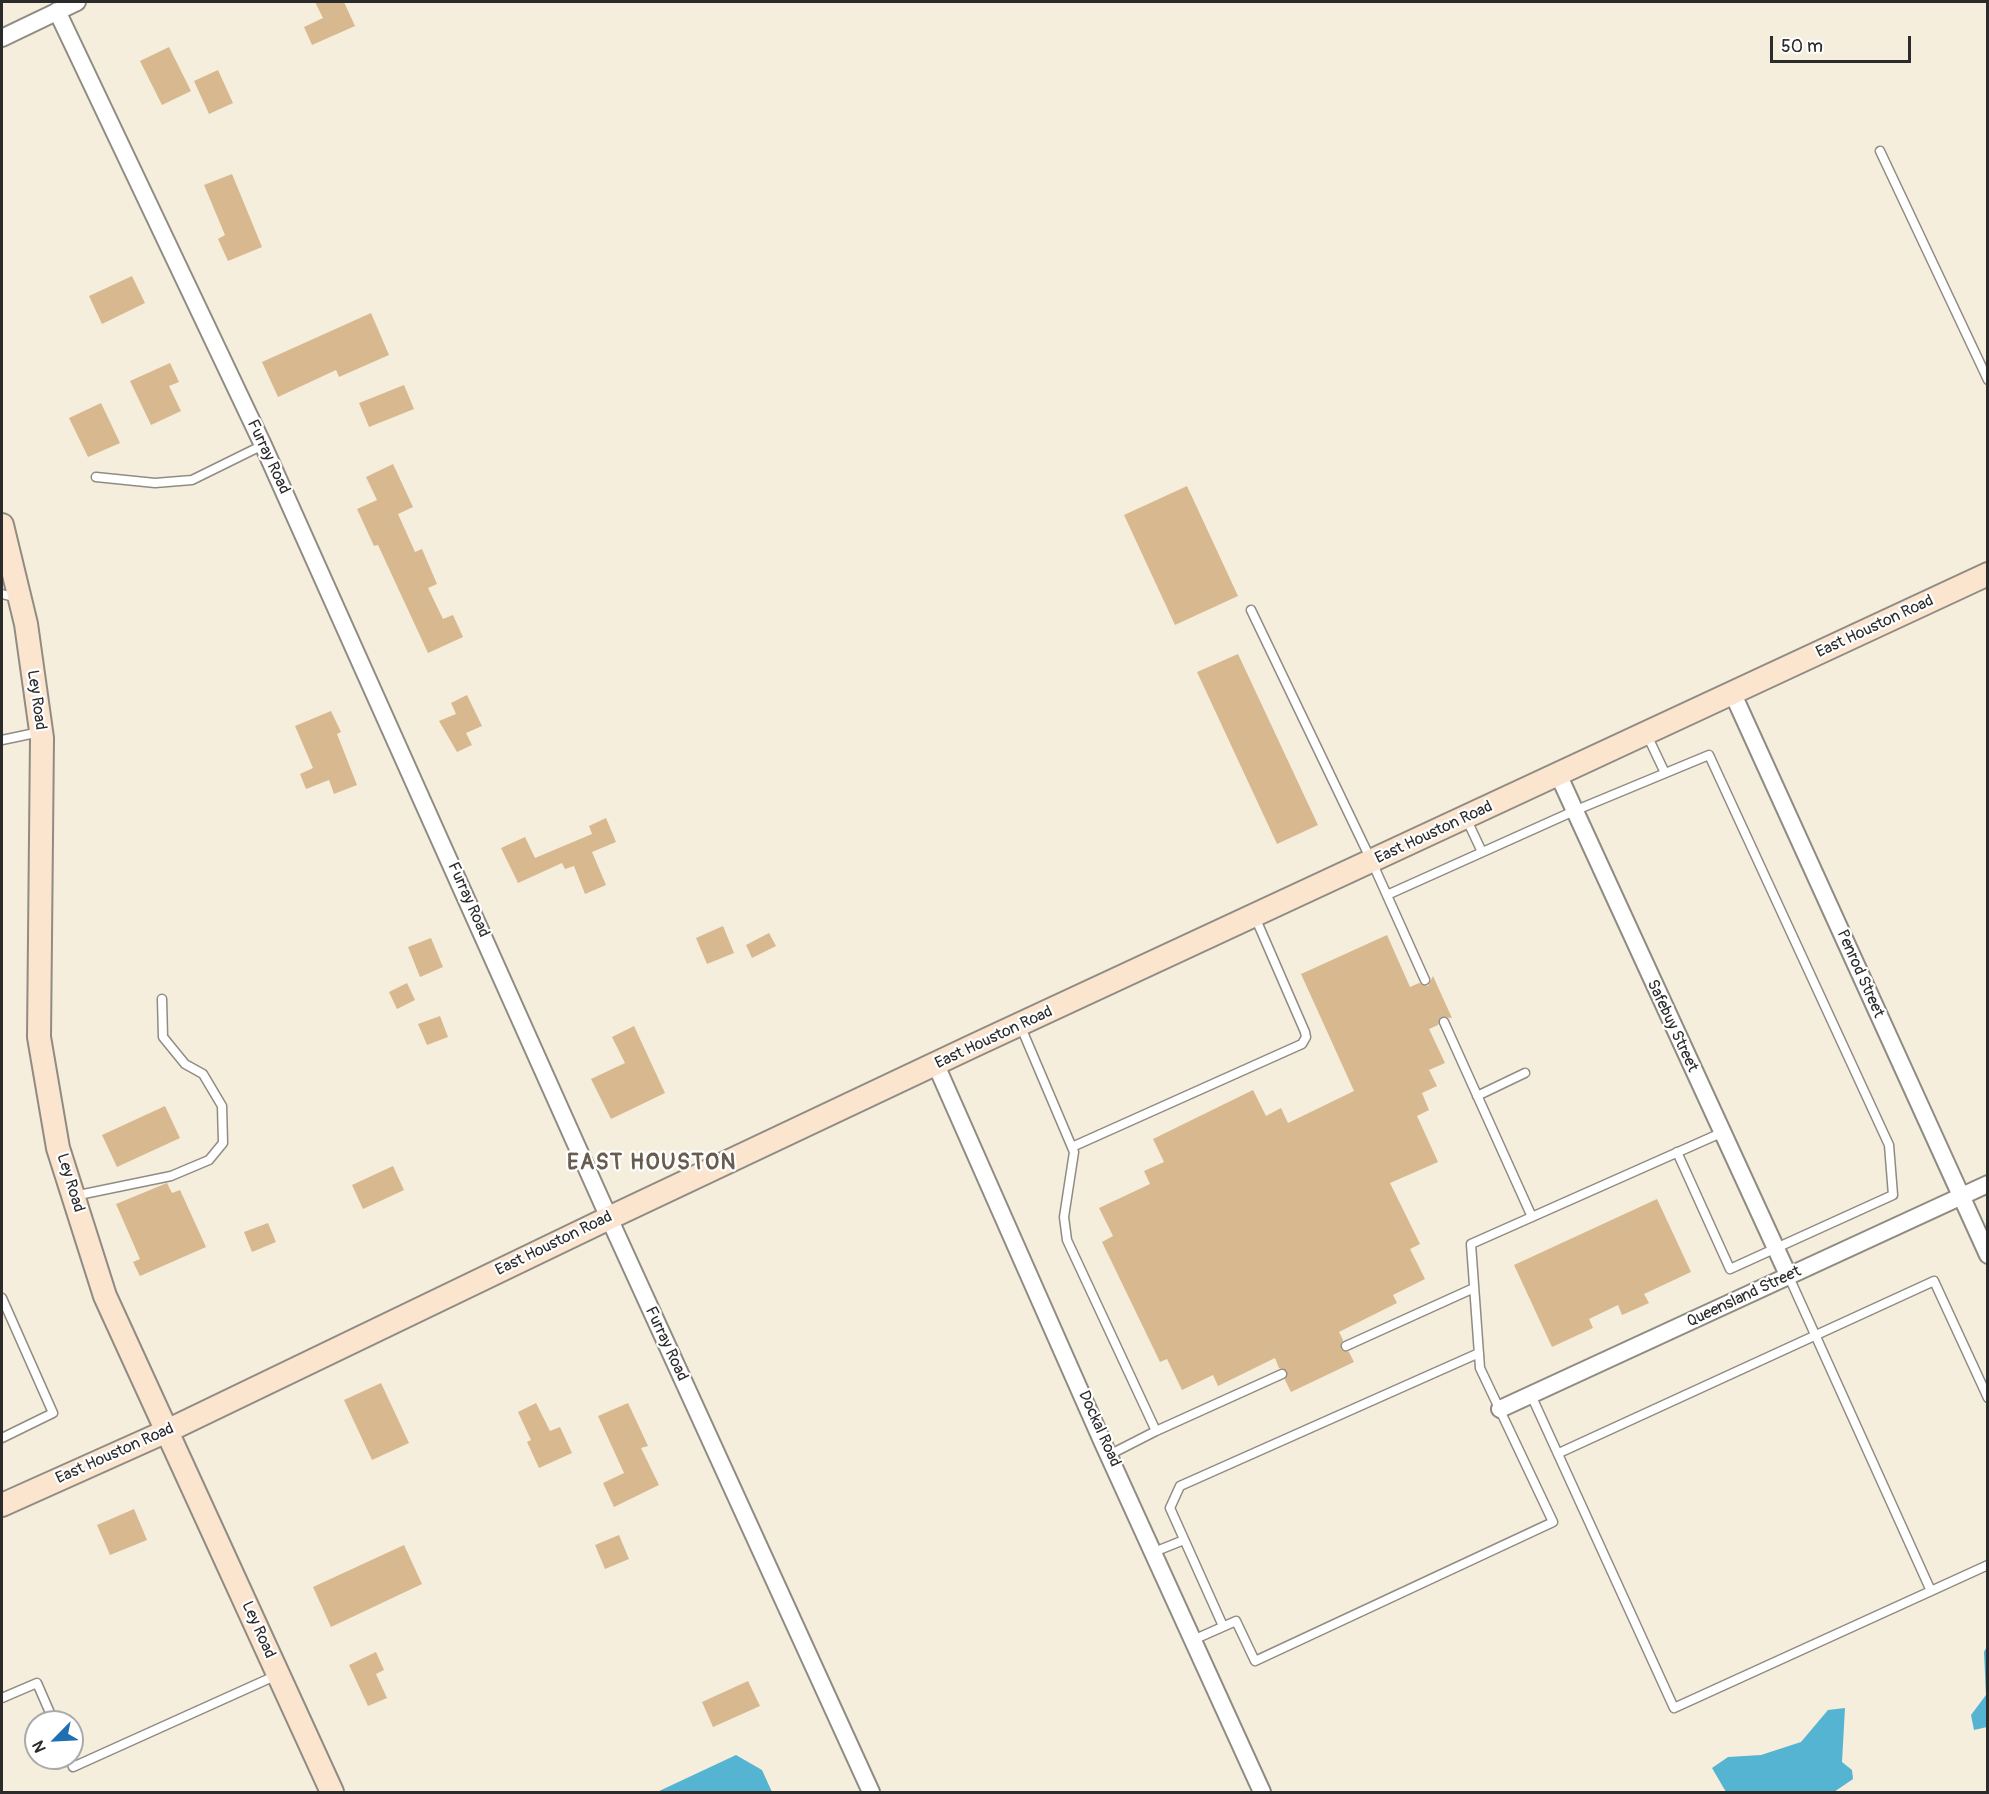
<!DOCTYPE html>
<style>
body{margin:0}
#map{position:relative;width:1989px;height:1794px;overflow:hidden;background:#f5eedc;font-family:Pangolin,sans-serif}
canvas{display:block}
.frame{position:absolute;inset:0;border:3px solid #2b2b2b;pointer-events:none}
.north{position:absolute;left:24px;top:1710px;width:60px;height:60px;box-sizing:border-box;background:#fff;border:2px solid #aaa;border-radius:50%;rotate:246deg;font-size:16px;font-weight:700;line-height:24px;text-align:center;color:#2b2b2b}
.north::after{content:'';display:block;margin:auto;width:21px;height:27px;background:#1f6fb2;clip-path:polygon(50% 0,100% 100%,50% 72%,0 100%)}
.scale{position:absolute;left:1770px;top:36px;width:141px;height:27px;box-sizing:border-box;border:3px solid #2b2b2b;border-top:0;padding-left:8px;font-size:18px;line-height:21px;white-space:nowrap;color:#2b2b2b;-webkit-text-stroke:4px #fff;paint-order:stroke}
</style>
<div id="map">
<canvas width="1989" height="1794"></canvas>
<div class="frame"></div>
<div class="north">N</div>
<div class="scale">50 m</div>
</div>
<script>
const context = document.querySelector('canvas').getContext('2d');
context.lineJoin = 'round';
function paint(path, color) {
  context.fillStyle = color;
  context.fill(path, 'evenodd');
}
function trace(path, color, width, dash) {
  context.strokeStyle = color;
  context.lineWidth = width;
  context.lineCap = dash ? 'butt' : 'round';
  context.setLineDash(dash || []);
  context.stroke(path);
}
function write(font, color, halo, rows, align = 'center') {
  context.font = font + ' Pangolin,sans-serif';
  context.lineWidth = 4.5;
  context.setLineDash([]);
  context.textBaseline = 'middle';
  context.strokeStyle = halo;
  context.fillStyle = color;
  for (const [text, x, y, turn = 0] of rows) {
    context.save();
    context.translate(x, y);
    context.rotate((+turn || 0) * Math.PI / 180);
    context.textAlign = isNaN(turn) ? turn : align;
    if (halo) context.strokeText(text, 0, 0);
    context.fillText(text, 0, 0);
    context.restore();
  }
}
paint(new Path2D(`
 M1987,1646V1727L1974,1730L1971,1715L1986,1695L1984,1652Z
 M1845,1708L1842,1762L1852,1770L1853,1779L1834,1792H1726L1712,1768L1728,1757L1761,1755L1801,1742L1828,1710Z
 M736,1755L762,1770L772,1792H657Z`), '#54b4d2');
paint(new Path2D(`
 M315,2H344L355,26L312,45L304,27L323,18Z
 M169,47L191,91L162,105L140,61Z
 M218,70L233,103L209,114L194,81Z
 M232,174L262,247L228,261L218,239L225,235L204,185Z
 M132,276L145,303L102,324L89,296Z
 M371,313L389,355L339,377L336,370L278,397L262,362Z
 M170,363L179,382L169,386L181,411L151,425L130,381Z
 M404,385L414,409L369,427L359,403Z
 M101,403L120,443L88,457L69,418Z
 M393,464L413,507L398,514L415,552L422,549L437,584L428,588L443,619L453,615L463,637L428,653L378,545L374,546L357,509L377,500L366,477Z
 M1187,486L1238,596L1175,625L1124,515Z
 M1238,654L1318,825L1277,844L1197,672Z
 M467,695L482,726L466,733L472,745L457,752L439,721L456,714L451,703Z
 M331,711L341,732L337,734L357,785L334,794L329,780L306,789L300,774L313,768L295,726Z
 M606,818L616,842L592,852L606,885L585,894L574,866L565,869L562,863L518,883L501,848L525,837L535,858L592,834L589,826Z
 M723,926L734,953L707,964L696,938Z
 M769,933L776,946L752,958L746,945Z
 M1387,935L1410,987L1419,983L1428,986L1433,976L1452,1018L1441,1017L1438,1025L1429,1029L1445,1063L1429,1070L1437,1086L1422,1093L1429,1110L1417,1116L1438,1162L1390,1183L1420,1244L1410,1249L1425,1279L1393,1295L1397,1303L1339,1332L1343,1340L1341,1349L1349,1352L1354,1362L1291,1392L1285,1380L1287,1371L1279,1368L1275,1358L1218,1386L1213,1375L1182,1390L1167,1359L1160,1362L1102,1242L1113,1236L1099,1208L1150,1184L1144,1171L1164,1162L1153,1139L1253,1090L1266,1116L1281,1108L1288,1123L1354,1091L1301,974Z
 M431,938L443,967L420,977L408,947Z
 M407,983L415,1000L397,1009L389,992Z
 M440,1016L448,1037L427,1045L418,1024Z
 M634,1026L665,1093L611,1119L591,1079L625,1063L612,1037Z
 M165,1106L180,1138L117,1167L102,1135Z
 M393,1166L404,1190L363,1209L352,1185Z
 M167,1183L172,1193L180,1190L206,1247L140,1276L133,1262L140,1259L116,1204Z
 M1657,1199L1691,1272L1644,1294L1649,1303L1622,1315L1618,1305L1589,1319L1593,1328L1552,1347L1514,1265Z
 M268,1223L276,1242L252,1252L244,1232Z
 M381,1383L409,1443L372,1460L344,1400Z
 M536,1403L550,1431L560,1427L572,1453L539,1468L527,1442L531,1440L518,1412Z
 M628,1403L648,1446L641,1448L659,1485L614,1507L603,1483L624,1473L598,1416Z
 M134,1509L147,1540L110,1555L97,1525Z
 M619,1535L629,1559L605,1569L595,1545Z
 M404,1545L422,1584L331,1627L313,1587Z
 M376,1652L384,1670L376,1674L387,1698L368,1706L349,1665Z
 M748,1681L760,1706L713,1727L702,1702Z`), '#d8b88f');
const lane = new Path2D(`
 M1880,151L1988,380
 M96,477L155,483L192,480L263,445
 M2,594L17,598
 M1251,610L1372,862L1425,980
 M1647,735L1665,773
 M2,740L40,732
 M1466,818L1482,852
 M1387,895L1574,811L1709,755L1889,1145L1893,1195L1730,1269L1677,1152
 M1444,1022L1532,1217
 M1020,1025L1074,1152L1064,1217L1067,1240L1156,1431L1109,1455
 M1477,1096L1525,1073
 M1072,1147L1302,1044L1306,1037L1305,1032L1255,917
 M74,1196L171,1176L209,1160L223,1143L222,1106L203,1074L185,1064L163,1037L162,999
 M1789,1277L1931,1591L1988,1565
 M2,1298L53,1413L2,1438
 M1346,1346L1474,1288
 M1531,1395L1674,1708L1931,1591
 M1156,1431L1282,1374
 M1559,1453L1934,1281L1988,1398
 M1154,1552L1184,1540
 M1223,1626L1170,1508L1180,1486L1479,1353
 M1193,1640L1236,1621L1255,1661L1553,1522L1480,1368L1471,1244L1721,1133
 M2,1698L37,1683L54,1722
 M70,1758L73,1767L277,1675`);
const street = new Path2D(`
 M57,11L263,445L609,1218L871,1792
 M2,38L77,2
 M1732,692L1988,1255
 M1558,774L1789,1277
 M936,1065L1103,1443L1262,1792
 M1500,1409L1988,1184`);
const secondary = new Path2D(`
 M2,525L26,624L42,738L39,1037L58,1148L105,1296L332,1792
 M2,1505L167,1431L609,1218L975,1045L1988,574`);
trace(lane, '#908c84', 11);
trace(street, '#908c84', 20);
trace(secondary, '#908c84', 26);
trace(lane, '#fff', 8);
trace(street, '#fff', 16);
trace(secondary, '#fce5cf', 22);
write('16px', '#2b2b2b', '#fff', [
 ["Furray Road",268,457,65],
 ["East Houston Road",1875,627,-25],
 ["Ley Road",36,700,82],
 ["East Houston Road",1434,833,-25],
 ["Furray Road",468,900,66],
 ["Penrod Street",1860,974,66],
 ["Safebuy Street",1672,1026,65],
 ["East Houston Road",994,1038,-25],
 ["Ley Road",70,1183,73],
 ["East Houston Road",554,1244,-26],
 ["Queensland Street",1744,1297,-25],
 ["Furray Road",666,1344,65],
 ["Dockal Road",1099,1429,66],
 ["East Houston Road",115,1454,-24],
 ["Ley Road",258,1630,66]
]);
context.letterSpacing = '1.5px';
write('bold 22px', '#685c4e', '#fff', [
 ["EAST HOUSTON",652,1163]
]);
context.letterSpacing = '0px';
</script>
